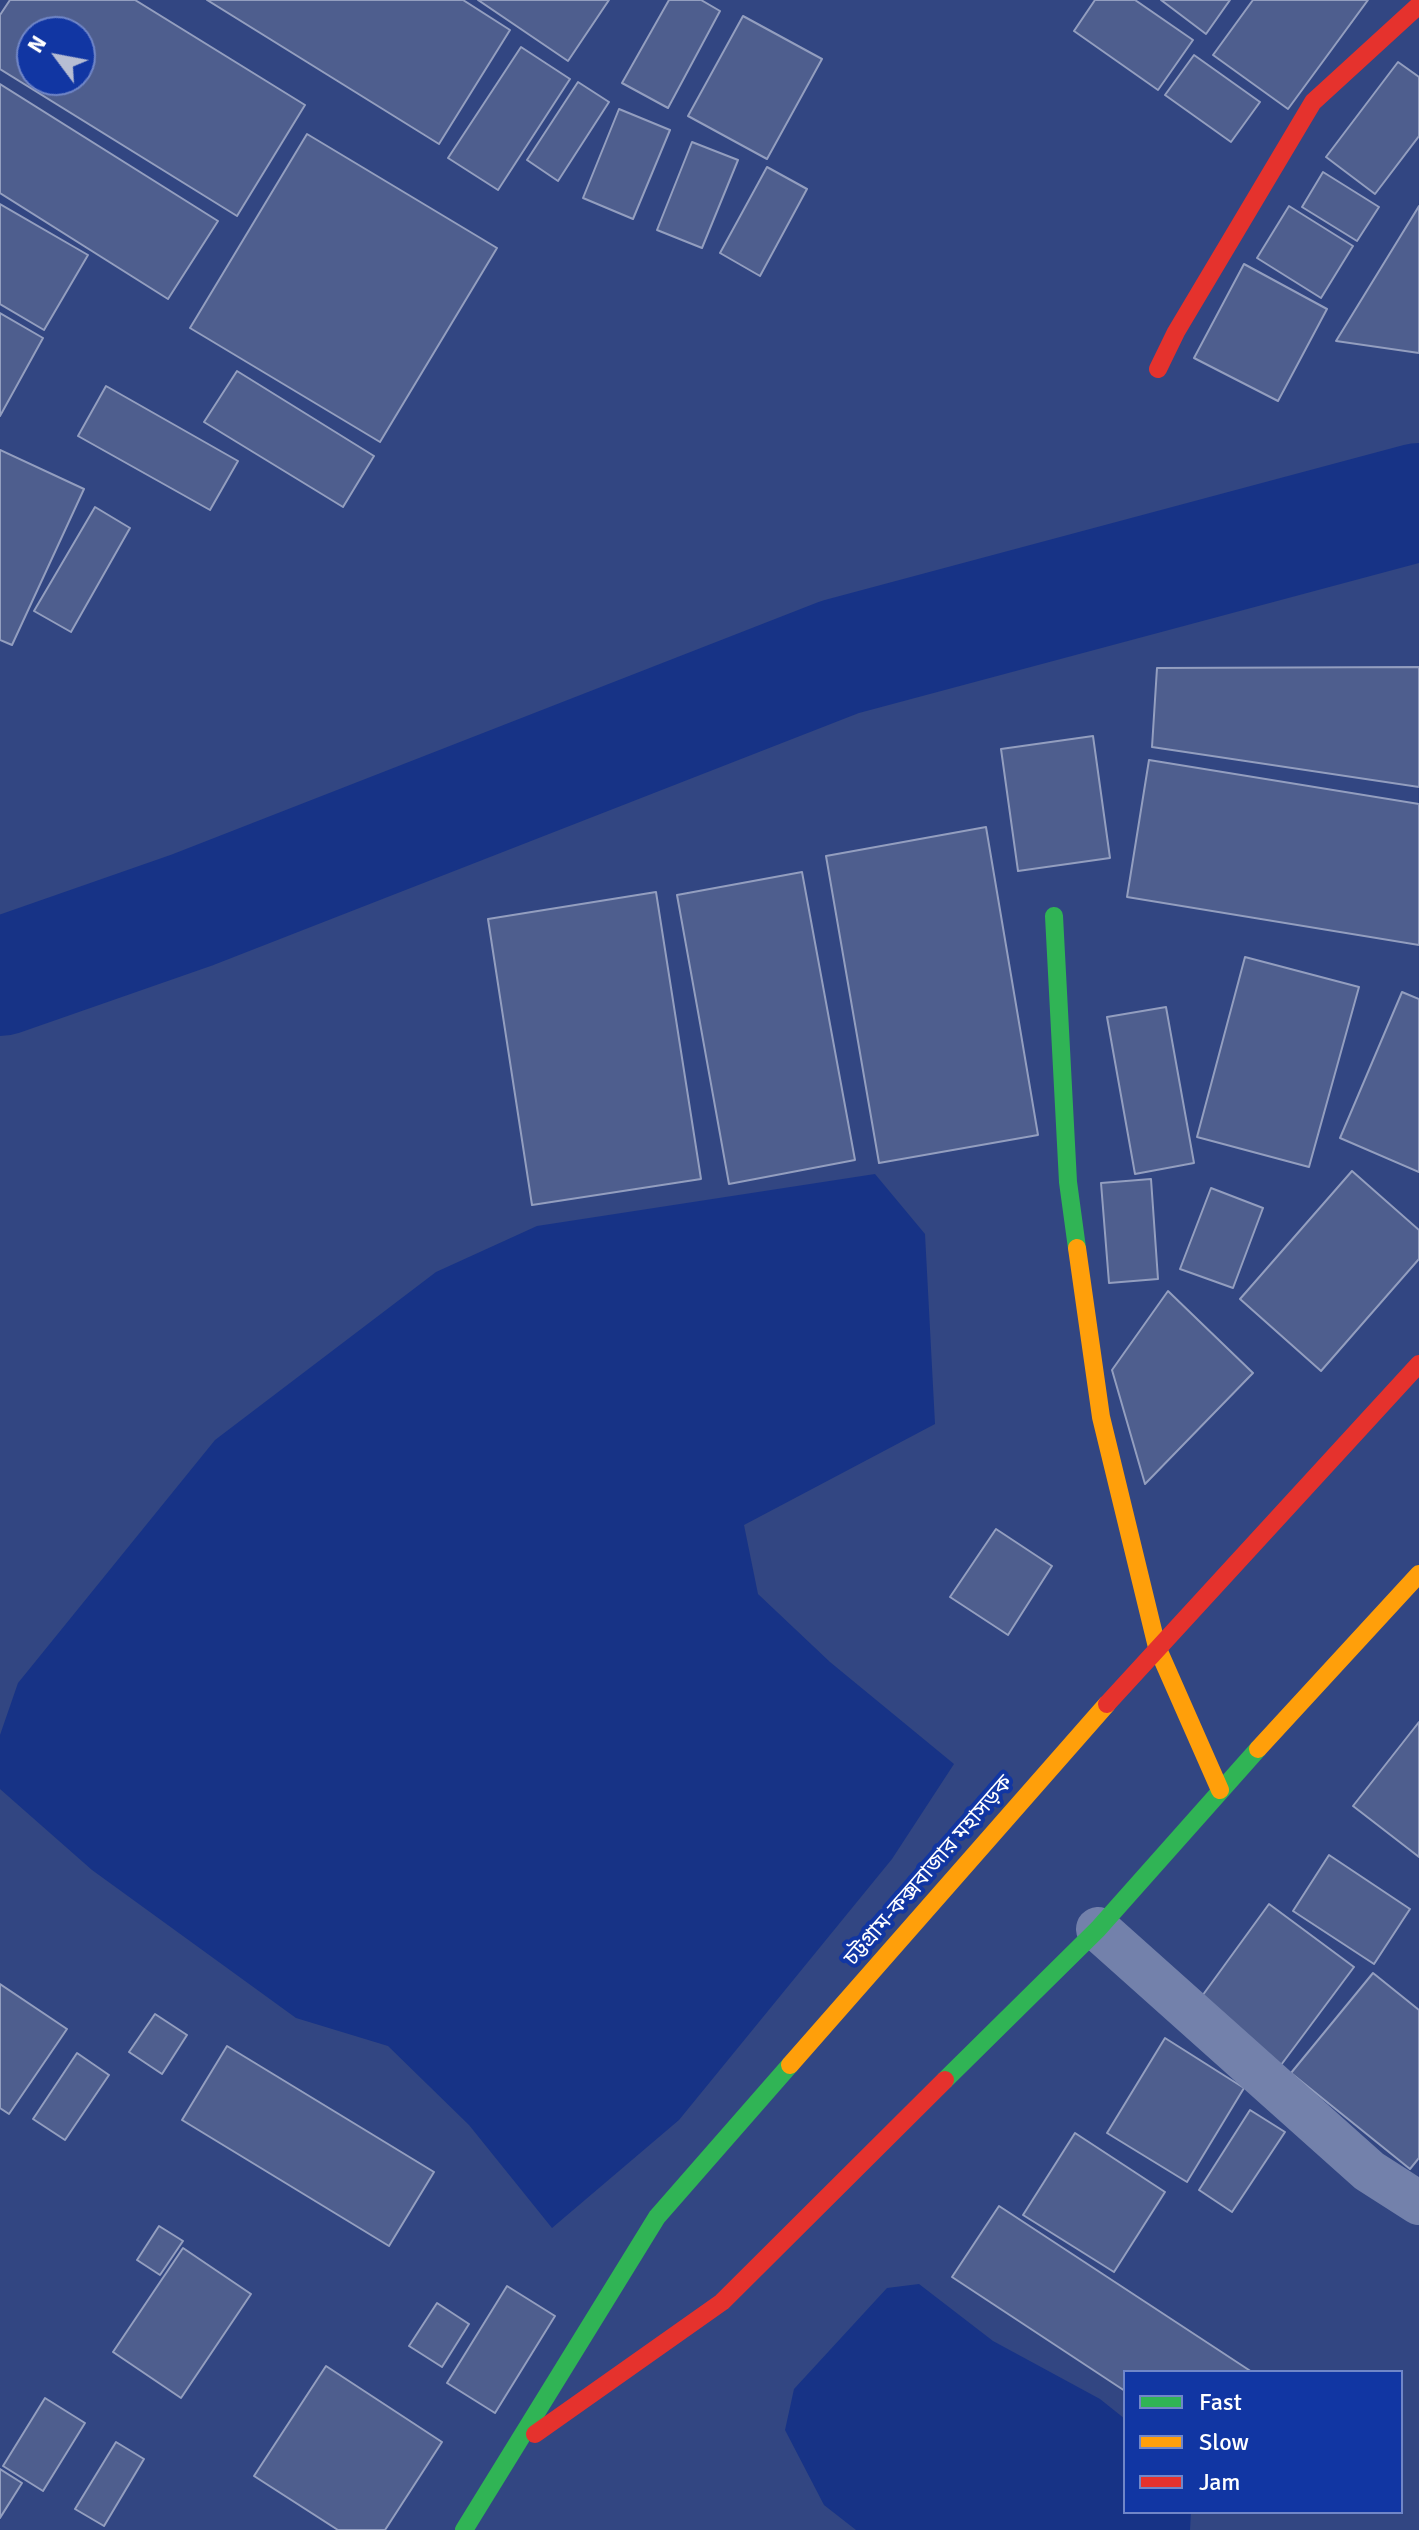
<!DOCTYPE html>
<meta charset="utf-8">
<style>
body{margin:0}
#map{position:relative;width:1419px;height:2530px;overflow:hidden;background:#324682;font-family:Signika,sans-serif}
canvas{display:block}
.legend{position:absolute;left:1123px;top:2370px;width:280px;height:144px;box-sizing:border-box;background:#1136a3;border:2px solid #7086c8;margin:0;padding:10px 14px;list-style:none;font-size:24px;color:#fff}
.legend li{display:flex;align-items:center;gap:16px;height:40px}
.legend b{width:40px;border:2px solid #7086c8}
.north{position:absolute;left:16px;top:16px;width:80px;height:80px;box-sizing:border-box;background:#1136a3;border:2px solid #7086c8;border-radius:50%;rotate:302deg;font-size:22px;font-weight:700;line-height:32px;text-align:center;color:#fff}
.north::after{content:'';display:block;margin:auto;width:28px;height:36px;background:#b7bed3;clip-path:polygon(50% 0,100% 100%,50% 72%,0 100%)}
</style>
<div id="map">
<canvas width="1419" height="2530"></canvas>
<ul class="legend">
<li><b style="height:10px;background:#30b455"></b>Fast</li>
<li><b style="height:10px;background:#ff9f0a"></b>Slow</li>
<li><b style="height:10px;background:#e5322d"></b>Jam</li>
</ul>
<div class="north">N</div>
</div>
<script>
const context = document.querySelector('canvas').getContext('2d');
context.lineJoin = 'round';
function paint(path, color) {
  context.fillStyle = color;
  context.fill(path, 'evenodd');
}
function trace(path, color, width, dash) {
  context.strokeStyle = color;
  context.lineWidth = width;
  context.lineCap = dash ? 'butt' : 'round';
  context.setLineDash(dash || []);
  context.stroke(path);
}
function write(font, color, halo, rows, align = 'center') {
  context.font = font + ' Signika,"Noto Sans Bengali",sans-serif';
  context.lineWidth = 8;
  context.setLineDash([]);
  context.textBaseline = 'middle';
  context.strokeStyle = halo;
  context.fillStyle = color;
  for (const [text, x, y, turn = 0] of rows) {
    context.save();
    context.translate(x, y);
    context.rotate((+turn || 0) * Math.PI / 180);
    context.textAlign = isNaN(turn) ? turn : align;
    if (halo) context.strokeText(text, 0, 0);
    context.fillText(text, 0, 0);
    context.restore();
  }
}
paint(new Path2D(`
 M875,1174L925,1234L935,1424L744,1525L758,1594L830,1662L954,1764L892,1859L679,2120L552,2228L469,2125L388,2046L296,2018L92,1870L0,1789V1735L18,1683L215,1440L436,1272L537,1226Z
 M919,2284L993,2341L1100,2399L1125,2419V2512H1191L1190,2530H856L824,2505L785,2430L794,2389L887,2288Z`), '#173386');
trace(new Path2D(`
 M0,977L192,910L840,657L1419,502`), '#173386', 118);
const building = new Path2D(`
 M10,0H135L305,105L237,216L0,69V15ZM32,32H80V80H32Z
 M207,0H463L510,30L439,144Z
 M478,0H609L568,61Z
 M669,0H701L720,11L668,108L622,83Z
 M1095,0H1135L1193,40L1158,90L1074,31Z
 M1161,0H1230L1206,34Z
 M1253,0H1368L1288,109L1213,55Z
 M743,16L822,59L767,159L688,116Z
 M521,47L570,79L498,190L448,158Z
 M1194,55L1260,102L1231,142L1165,95Z
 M1398,62L1419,77V136L1375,194L1326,157Z
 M578,82L609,102L558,181L527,160Z
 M0,84L218,221L168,299L0,193Z
 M619,109L670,130L633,219L583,198Z
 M307,134L497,248L380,442L190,328Z
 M692,142L738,160L702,248L657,230Z
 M767,167L807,189L760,276L720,253Z
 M1323,172L1379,207L1357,241L1302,207Z
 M0,204L88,255L44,330L0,304Z
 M1289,206L1353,246L1321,298L1257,258Z
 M1419,206V353L1336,341Z
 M1244,264L1327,309L1278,401L1194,358Z
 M0,313L43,338L0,416Z
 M237,371L374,456L343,507L204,422Z
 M106,386L238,461L210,510L78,436Z
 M0,450L84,489L12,645L0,640Z
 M95,507L130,528L71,632L34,611Z
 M1419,667V787L1152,747L1157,668Z
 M1093,736L1110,858L1018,871L1001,749Z
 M1149,760L1419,804V945L1127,897Z
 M986,827L1038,1135L879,1163L826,856Z
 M802,872L855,1160L729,1184L677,895Z
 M656,892L701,1179L532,1205L488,919Z
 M1245,957L1359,987L1309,1167L1197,1137Z
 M1402,992L1419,999V1172L1340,1138Z
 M1166,1007L1194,1163L1135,1174L1107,1017Z
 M1352,1171L1419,1230V1259L1321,1371L1240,1299Z
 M1151,1179L1158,1279L1109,1283L1101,1183Z
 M1211,1188L1263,1208L1233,1288L1180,1269Z
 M1168,1291L1253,1373L1145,1484L1112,1370Z
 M996,1529L1052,1566L1008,1635L950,1597Z
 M1419,1722V1857L1353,1806Z
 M1329,1855L1410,1909L1374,1964L1293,1911Z
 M1269,1904L1354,1967L1281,2065L1197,2003Z
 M1373,1973L1419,2010V2158L1410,2169L1291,2073Z
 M0,1984L67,2029L9,2114L0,2108Z
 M155,2014L187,2035L162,2074L129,2052Z
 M1165,2038L1244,2088L1187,2182L1107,2133Z
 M227,2046L434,2172L389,2246L182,2120Z
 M77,2053L109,2075L65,2140L33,2119Z
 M1250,2110L1285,2132L1232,2212L1199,2190Z
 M1075,2133L1165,2192L1114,2272L1023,2215Z
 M999,2206L1252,2372H1125V2391L952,2277Z
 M159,2226L183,2241L160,2275L137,2260Z
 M183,2248L251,2294L181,2398L113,2352Z
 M507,2286L555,2316L495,2413L447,2383Z
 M437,2303L469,2324L442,2367L409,2346Z
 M326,2366L442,2442L385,2530H338L254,2476Z
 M45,2398L85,2423L43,2491L3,2466Z
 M116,2442L144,2459L104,2526L75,2509Z
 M0,2469L22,2483L0,2518Z`);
paint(building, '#4e5e8e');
trace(building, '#939ebf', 2);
trace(new Path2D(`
 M1098,1929L1369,2171L1419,2203`), '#7381ab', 44);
trace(new Path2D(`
 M1054,916L1068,1182L1077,1248
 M945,2080L1098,1929L1258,1749
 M464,2530L657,2217L790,2065`), '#30b455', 18);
trace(new Path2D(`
 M1077,1248L1101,1417L1157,1647L1220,1790
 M1258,1749L1419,1574
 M790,2065L1107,1704`), '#ff9f0a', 18);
trace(new Path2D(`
 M1158,369L1176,332L1313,102L1419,5
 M1107,1704L1419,1364
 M535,2434L722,2302L945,2080`), '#e5322d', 18);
write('22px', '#fff', '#1136a3', [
 ["চট্টগ্রাম-কক্সবাজার মহাসড়ক",929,1871,-49]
]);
</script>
